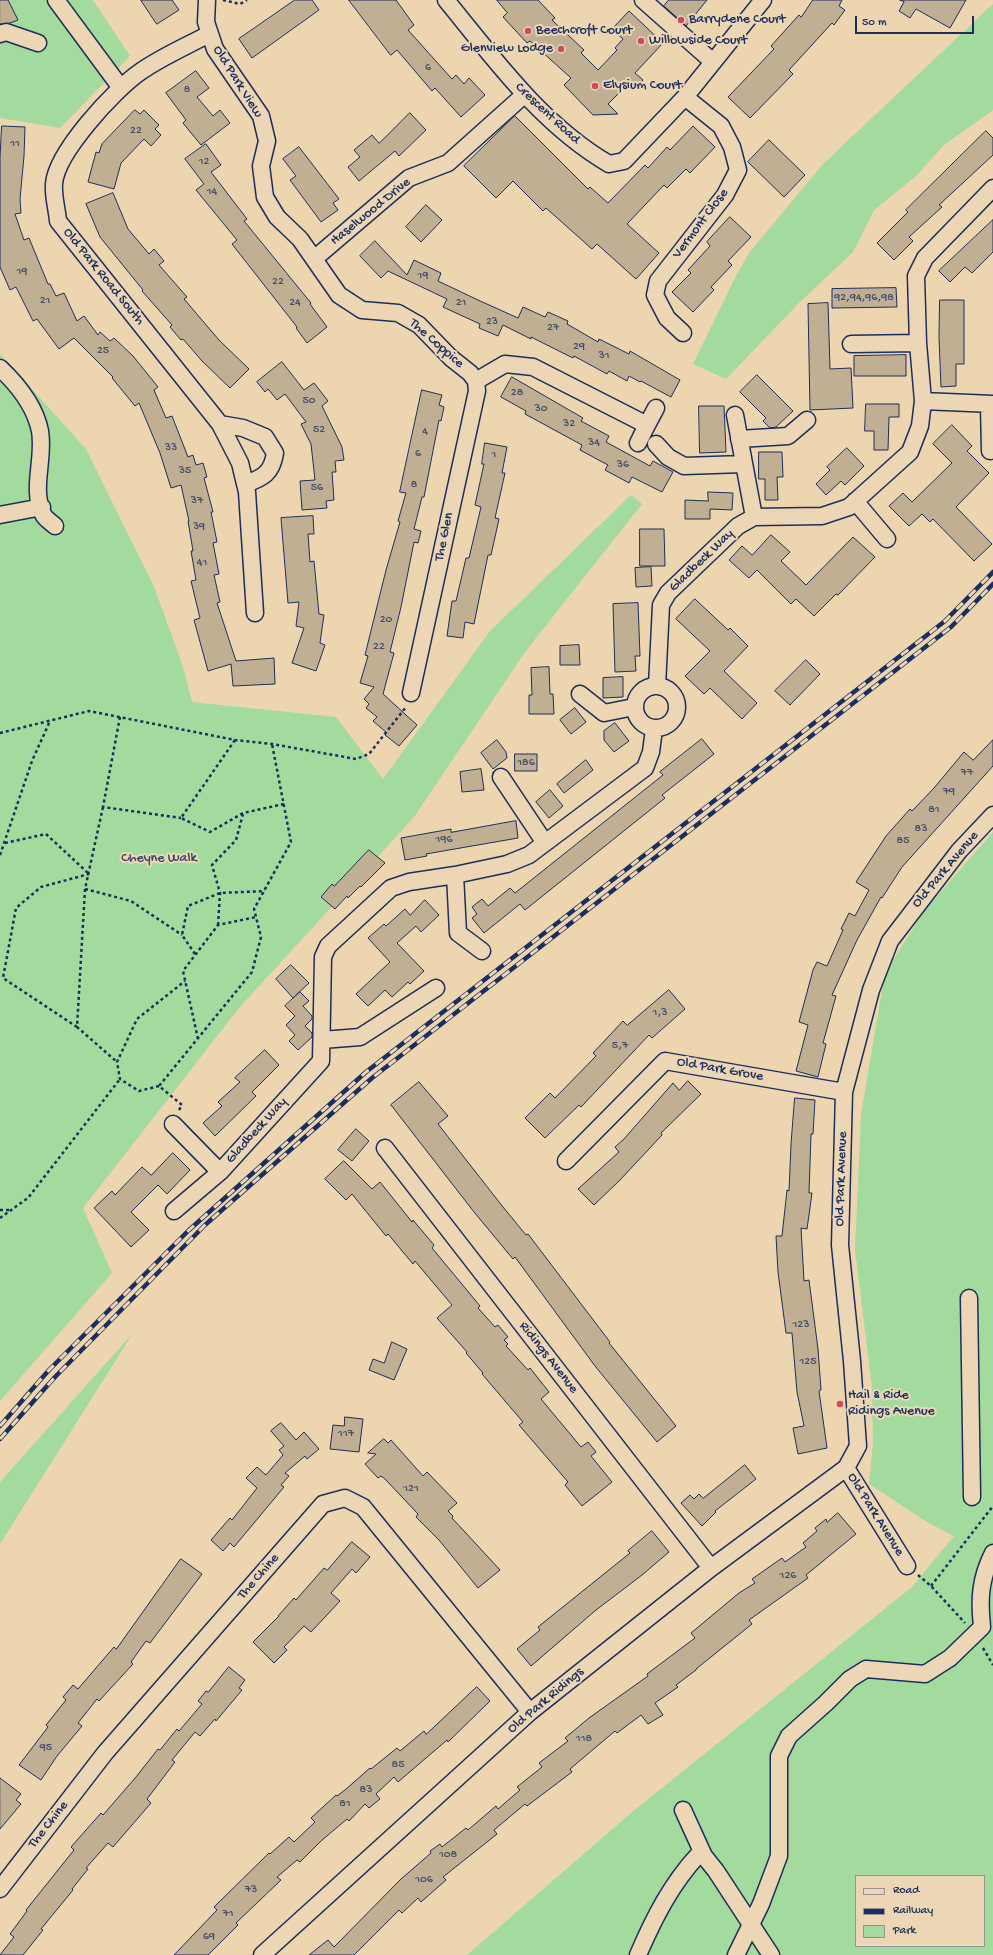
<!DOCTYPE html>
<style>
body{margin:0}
#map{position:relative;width:993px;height:1955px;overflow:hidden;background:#edd5af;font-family:"Gochi Hand",sans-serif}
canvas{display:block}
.legend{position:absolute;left:855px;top:1875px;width:130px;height:72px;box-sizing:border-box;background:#ecd6b5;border:1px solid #989392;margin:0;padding:5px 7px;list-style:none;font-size:12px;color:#1b2f5e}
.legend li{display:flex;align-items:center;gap:8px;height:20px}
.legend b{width:20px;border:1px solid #989392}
.scale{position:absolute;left:855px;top:16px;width:119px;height:18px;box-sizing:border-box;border:2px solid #1b2f5e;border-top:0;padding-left:5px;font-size:12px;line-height:14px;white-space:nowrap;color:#1b2f5e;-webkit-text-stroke:3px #ecd6b5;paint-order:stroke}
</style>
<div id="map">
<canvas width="993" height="1955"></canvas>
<ul class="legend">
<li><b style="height:5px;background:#ecd6b5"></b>Road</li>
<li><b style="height:5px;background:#1b2f5e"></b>Railway</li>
<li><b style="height:11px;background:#a3da9e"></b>Park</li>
</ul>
<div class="scale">50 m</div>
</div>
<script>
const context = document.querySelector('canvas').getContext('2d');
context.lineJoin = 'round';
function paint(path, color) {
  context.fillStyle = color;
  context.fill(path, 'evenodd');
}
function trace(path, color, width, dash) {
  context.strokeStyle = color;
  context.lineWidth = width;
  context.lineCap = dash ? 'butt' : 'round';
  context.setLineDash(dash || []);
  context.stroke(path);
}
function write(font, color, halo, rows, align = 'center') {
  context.font = font + ' "Gochi Hand",sans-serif';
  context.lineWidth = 4;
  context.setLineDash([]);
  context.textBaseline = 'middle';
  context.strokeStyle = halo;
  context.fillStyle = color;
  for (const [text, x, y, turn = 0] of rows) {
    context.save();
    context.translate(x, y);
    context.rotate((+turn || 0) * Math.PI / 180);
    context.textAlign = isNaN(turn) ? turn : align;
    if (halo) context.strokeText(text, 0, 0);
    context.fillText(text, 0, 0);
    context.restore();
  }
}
paint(new Path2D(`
 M0,0H93L130,56L60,128L0,118Z
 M993,4V110L944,145L916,176L874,210L853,252L799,303L726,379L693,364L736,276L749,253L823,164Z
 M0,354L86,449L155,589L183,667L192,702L336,717L383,779L490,631L631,495L642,504L525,652L414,817L239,1008L83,1208L112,1273L0,1401Z
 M993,832V1955H467L631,1813L912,1587L954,1536L927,1522L869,1484L873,1443L872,1387L855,1250L861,1114L885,973L924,911ZM856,1876H984V1946H856Z
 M133,1333L0,1544V1482Z`), '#a3da9e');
const building = new Path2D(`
 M0,0H8L18,20L10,23L0,24Z
 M141,0H172L179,10L157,24Z
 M295,0H312L319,10L252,58L239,39Z
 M349,0H396L414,25L408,30L452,79L456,75L464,84L469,78L485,95L461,117L435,88L432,91L397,50L391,55Z
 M497,0H538L555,18L552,20L584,50L581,53L598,70L617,50L615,48L623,39L612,29L629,11L663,43L635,73L643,80L633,91L627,85L608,104L618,114L593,115L564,85L571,78L530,41L527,43L503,17L507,13Z
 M669,0H707L686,26L664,6Z
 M813,0H842L839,6L845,10L834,25L832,23L789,70L793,74L750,118L728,97L774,49L771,46L799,15L801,17Z
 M900,0H966L950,28L916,9L910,18L899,11L904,2Z
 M196,71L209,88L197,97L213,116L220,110L230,123L201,145L183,123L186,120L166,93Z
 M135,110L140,114L144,110L159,125L155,129L161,135L151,146L144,139L121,163L114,189L88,182L96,152L99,153L102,144Z
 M410,113L426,130L399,156L395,151L359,181L348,167L360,157L354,150L372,135L379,143Z
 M515,116L588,189L590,187L608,203L645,165L648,168L667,147L670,150L693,126L715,147L690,173L686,169L667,188L664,185L627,224L659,253L636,279L597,244L592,249L546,208L543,211L513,181L496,198L464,166Z
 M2,126L25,127L24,156L20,199L21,213L15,214L24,240L29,238L48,284H50L56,296L64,293L77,321L84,316L98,335L100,332L110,341L114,338L133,356L158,387L154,390L166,418L172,416L188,457L193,455L196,465L203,463L207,477L204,478L213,512H211L217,542L213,543L219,574L214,575L220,602L217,603L236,661L274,658L275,684L233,686L231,664L208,671L194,620L200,618L191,581L196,580L191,551H193L188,521H189L181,485L171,488L160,453L139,403L135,406L112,378L113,377L74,338L59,349L37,319L33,321L16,287L10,290L0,267V158Z
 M986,131L993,138V155L939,205L942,207L909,237L913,241L894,260L877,243L908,212L906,210Z
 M769,140L805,175L784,197L748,162Z
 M206,144L221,165L211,172L247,219L244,221L311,303L310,304L327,327L307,343L296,328L297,327L232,244L237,240L196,190L204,184L185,159Z
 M299,147L339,199L333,203L338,210L321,222L290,180L296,176L283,159Z
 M113,193L128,229L149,254L154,249L164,261L159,265L187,297L184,299L219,340L249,369L230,388L202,361L183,339L181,340L170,327L172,325L142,291L143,290L100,237L86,204Z
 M426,205L442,220L421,242L406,227Z
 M730,217L751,237L728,261L732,265L711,287L714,290L693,312L672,292L691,273L688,270L710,246L707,242Z
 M993,220V252L972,273L965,267L950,282L939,271Z
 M375,241L407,275L414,260L441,273L438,281L478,300L518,318L523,307L545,317L548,312L568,321L567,324L598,342L599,339L629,354L630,351L680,380L671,397L641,381L640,382L629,376L627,381L609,371L607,374L574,356L573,358L531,337V339L503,325L498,336L479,328L480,324L443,307L447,299L388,271L381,278L360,256Z
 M896,288L897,307L832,308V289Z
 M940,300H964V364H956V386L941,387L939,337Z
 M828,303L830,369L851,368L853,408L810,410L808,304Z
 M906,355V376H854V356Z
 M282,362L304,390L314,383L328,401L322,406L342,447L344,460L335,461L336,472H332L334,500L326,501L327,508L302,510L300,481L315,480L311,444L301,424L306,422L285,394L277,400L268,389L265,392L257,382Z
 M757,375L793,411L776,427L770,428L763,421L766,418L740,392Z
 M512,377L583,418L581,421L609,436L606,442L650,466L653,461L673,472L662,492L632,477L629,483L605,470L608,465L580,450L582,445L525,414L526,411L501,397Z
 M422,390L442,395L439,405L444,407L441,421L439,420L424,497H422L414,529L421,531L418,543L414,542L401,607L390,652L394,653L383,694L417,725L399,746L385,735L387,733L373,721L377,717L366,708L369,704L364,699L374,687L360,683L368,656L365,655L386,570L400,522L398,521L406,493L400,492Z
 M866,404H899V417H889L888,450H874V431H865Z
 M699,406H724L726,452L700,453Z
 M952,425L972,446L967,451L989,473L956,507L992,544L974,561L933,519L930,522L922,514L909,526L889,506L903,493L912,502L952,463L933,444Z
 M485,443L507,447L502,473H505L495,518L499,519L491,555H488L474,624L465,622L463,638L447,636L452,601H456L466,558H469L481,507L475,505L484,464H482Z
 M847,448L864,466L845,485L841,481L826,495L816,484L830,470L827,467Z
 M759,452H782L783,477H777L778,500H765V479H759Z
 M708,492L733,493L732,510L710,509V519H685V500L708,501Z
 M313,516L314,534H308L310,562L314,561L319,614L324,615L320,643L325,645L316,671L292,663L304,628L296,626L299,602L288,603L281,518Z
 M640,529H664L665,566H640Z
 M771,535L790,552L781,561L806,585L853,537L875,557L838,595L836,594L814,616L796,599L791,604L757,570L749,578L729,560L742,546L752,555Z
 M651,567L652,586L636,587L635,568Z
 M695,599L728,630L730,628L748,646L724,671L757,703L742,719L710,688L704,694L685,676L710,651L676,619Z
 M638,603L640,656H635L636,671L615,672L613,604Z
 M579,645L580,665H560V646Z
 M806,660L820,674L790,705L775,691Z
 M549,667L550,694H553L554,714H529V695H532L531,668Z
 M623,677V697L603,698V678Z
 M575,708L586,722L571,734L560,720Z
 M615,723L629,741L614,752L604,740V731Z
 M702,739L714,754L662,795L665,798L525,910L520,904L484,933L472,918L477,914L472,907L482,899L488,906L510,888L515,893L663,775L660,772Z
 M497,740L506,752L507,758L493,769L481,753Z
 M993,740V766L902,867L882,898L881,897L857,940L832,995L836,996L823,1043L826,1044L818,1077L796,1071L808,1025L799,1022L813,970L817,962L827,966L843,930L841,929L849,913L855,916L869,890L856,882L886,836L910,809L912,811L934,788L964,752L973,760Z
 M515,754H537V771H515Z
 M586,760L593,770L564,793L557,784Z
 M481,769L484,790L462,792L460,772Z
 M550,790L563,806L549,818L536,802Z
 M516,821L518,838L426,854L427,856L405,860L401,838L451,829V832Z
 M369,850L385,863L361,887L360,886L348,898L347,896L335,909L321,897L332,884L334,886Z
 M425,900L439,915L421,932L416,926L397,943L424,971L410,984L408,982L392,997L385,990L368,1006L356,994L390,962L368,938L384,924L386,926L405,909L410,915Z
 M291,965L309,983L293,998L276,979Z
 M669,990L685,1009L652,1038L649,1035L581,1107L579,1105L545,1138L525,1118L550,1093L555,1098L596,1056L593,1053L623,1021L627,1025Z
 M300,992L309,1001L303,1006L312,1016V1019L305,1026L312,1033V1037L298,1050L289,1041L295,1035L286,1025L295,1016L285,1006Z
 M265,1050L279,1065L252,1092L256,1096L215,1136L203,1123L222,1106L218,1102L240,1082L235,1078Z
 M688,1081L701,1094L661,1133L662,1135L620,1180L594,1205L578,1189L619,1152L615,1147L624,1139L673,1083L679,1090Z
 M419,1082L448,1116L438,1124L503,1207L526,1235L528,1234L610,1342L609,1343L676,1426L657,1442L595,1366L515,1257L513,1259L474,1212L391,1105Z
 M795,1098L815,1100L813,1134H811L809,1193H812L807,1229L801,1228L804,1281L809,1280L818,1349L821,1390L819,1391L827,1448L798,1454L793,1428L804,1426L797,1392L792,1333H786L778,1272L776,1236H782L787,1190L789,1191L791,1144Z
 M356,1129L369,1141L352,1161L338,1150Z
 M173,1153L190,1170L167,1194L158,1185L131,1212L149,1230L131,1247L94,1208L112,1191L115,1195L142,1167L151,1175Z
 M344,1161L372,1189L380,1182L412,1222L413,1220L434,1245L432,1248L480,1306L478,1308L495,1327L498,1325L508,1337L504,1340L508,1344L506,1346L528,1370L530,1368L549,1392L541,1399L581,1447L588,1442L596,1452L591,1456L612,1482L582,1506L565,1485L568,1482L519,1425L523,1422L482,1374L483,1373L466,1353L467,1352L437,1318L452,1305L415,1261L413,1264L388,1234L386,1236L352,1194L346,1200L325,1179Z
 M392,1342L407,1349L394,1380L369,1370L373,1359L384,1363Z
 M345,1417L363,1419L359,1452L330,1449L333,1425L344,1426Z
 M281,1423L296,1440L304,1432L319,1449L307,1459L305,1456L285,1473L289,1476L281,1485L284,1487L234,1547L230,1543L223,1551L211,1540L230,1518L232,1520L257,1488L246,1478L257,1467L266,1475L283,1455L279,1450L284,1446L271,1431Z
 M384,1439L388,1443L391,1440L423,1476L427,1472L457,1503L448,1511L453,1516L452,1518L500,1570L478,1588L439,1540L416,1517L418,1514L385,1479L381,1476L378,1478L365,1464L376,1454L368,1453Z
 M745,1465L756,1479L715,1511L716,1512L702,1526L681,1503L690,1495L694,1499L699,1494L703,1498Z
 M838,1513L856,1534L806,1575L808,1578L749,1620L752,1624L696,1669V1670L676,1685L678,1687L655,1703L663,1715L648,1724L641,1715L617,1733L615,1731L570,1769L572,1772L527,1806L525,1804L494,1830L497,1834L443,1877L446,1880L421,1902L418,1898L402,1913L399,1910L354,1955H309L328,1940L334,1947L401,1879L431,1853L430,1851L440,1844L442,1847L466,1828L468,1830L496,1806L498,1809L520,1790L517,1787L542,1767L539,1763L568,1741L565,1738L589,1718L648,1676L647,1674L695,1638L691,1633L739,1593L755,1583L752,1579L782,1558L785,1562L806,1547L803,1543L817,1531L815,1528L826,1519L827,1522Z
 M652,1531L669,1552L642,1575L596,1610L531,1666L517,1649L540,1630L538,1627L630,1553L628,1551Z
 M352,1542L370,1557L356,1573L352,1569L331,1593L340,1601L311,1632L304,1626L284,1647L287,1650L274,1663L253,1642L279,1616H278L294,1598L296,1600L324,1568L327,1570Z
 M181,1559L202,1574L150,1643L146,1641L131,1662L133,1664L99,1701L97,1699L78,1723L82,1726L57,1756L41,1780L19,1765L48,1727L46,1725L66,1700L63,1697L73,1685L78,1689L114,1647L116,1649Z
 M229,1667L245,1680L239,1688L242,1690L216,1721L215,1719L200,1736L195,1732L172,1760L175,1762L147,1799L151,1803L113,1847L108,1843L86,1868L88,1869L72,1889L73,1890L41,1929L43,1930L23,1955H0L14,1937L10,1934L27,1911L26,1910L74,1850L71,1847L101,1813L103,1815L136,1777L158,1749L160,1750L177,1729L179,1731L202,1704L198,1701L206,1691L208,1692Z
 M477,1687L490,1701L448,1742L447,1740L398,1782L394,1777L376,1794L380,1799L369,1808L365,1804L349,1821L347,1819L321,1841L300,1862L297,1860L277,1877L281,1880L236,1923L238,1925L208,1955H174L217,1910L214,1907L269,1853L270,1854L289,1837L294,1842L315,1822L311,1818L336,1795L337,1796L345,1790L370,1768L371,1769L397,1748L400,1751L424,1731L426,1734Z
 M0,1778L21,1794L16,1800L21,1804L0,1829Z`);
paint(building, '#c0af93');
trace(building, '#1b2f5e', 1);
const minor = new Path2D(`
 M56,0L121,88
 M207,0L206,22L215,49L261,116L267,141L261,166L265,197L277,217L300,239L339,295L362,310L398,313L419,325L451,358L470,373L476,381L477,391L411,693
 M446,0C495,60 542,125 609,164L624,161L685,97L763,0
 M643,0L713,62
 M0,34L6,32L38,43
 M209,34C187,46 161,57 140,72C114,90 56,153 54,184C53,196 57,209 58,221L220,424L240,463L247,492L255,613
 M314,259L409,178L448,163L524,95
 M683,333L667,318L655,295L658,281L725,195L738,170L732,147L721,126L685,97
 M851,344L918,343
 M0,368C18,385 35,406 40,431C45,459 30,490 44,516C47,520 52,523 55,526
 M476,381L505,364L533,367L647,425L638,443
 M923,401L993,404
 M989,404L990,451
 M735,415L754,517
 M220,424L243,428L265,437L275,453C272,473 263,478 245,484
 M647,425L656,408
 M739,439L788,436L807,420
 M656,444L668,457L684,466L743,464
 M855,501L887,539
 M0,515L42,507
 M635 707a21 21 0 1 1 42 0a21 21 0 1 1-42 0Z
 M657,686L661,605L668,593L738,526L754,517L822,516L849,507L910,452L920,426L923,401L918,343L916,276L925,258L993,188
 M580,694L604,713L634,707
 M501,777L545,843
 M455,875L458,933L482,951
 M322,1040L360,1037L436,988
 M173,1124L220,1172
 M385,1148L711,1568
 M566,1161L665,1061L844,1092
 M174,1211L220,1172L321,1061L323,957L328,946L391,888L409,882L455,875L507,864L529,855L645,768L651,752L654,729
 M969,1298L972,1497
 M846,1468L907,1566
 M683,1810L704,1856
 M0,1889L105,1753L323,1504L345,1498L363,1507L530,1712
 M262,1955L530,1712L711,1568L846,1468L858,1446L852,1361L840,1245L844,1092L871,990L890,941L959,851L993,815
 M638,1955C654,1918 671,1884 699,1854L704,1856L716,1871L771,1955
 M736,1955L761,1904L779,1856V1756L789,1736L826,1703L850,1679L866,1669L925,1674L950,1658L982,1627C979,1599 980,1579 993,1553`);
trace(minor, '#1b2f5e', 19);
trace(new Path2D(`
 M223,0L240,4L247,0
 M120,717L103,807L181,818
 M0,733L89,711L235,740L272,744L356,759L369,754L406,707
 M235,740L181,818L210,832L243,813L284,804
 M103,807L85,889L131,901L182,935
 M5,843L46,834L89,874
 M0,855L32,761L50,721
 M85,889L77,1027L117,1062
 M218,925L220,893L212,865L236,840L243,814
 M195,954L182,935L188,906L220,893L265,891
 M77,1027L3,978L16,908L41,887L89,874
 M198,1039L183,971L218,925L256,917
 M159,1086L139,1091L120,1079L117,1062L137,1019L185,981
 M179,1110L182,1105L159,1086L252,972L261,937L254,909L291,842L272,744
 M0,1210H11
 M0,1218L28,1198L120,1079
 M918,1575L931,1586L965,1623
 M931,1586L993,1506
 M983,1648L993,1665`), '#1b2f5e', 2.5, [3, 3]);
trace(minor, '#ecd6b5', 16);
const rail = new Path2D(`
 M0,1426L49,1370L189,1230L366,1072L945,621L993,572
 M0,1439L55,1377L205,1225L372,1078L951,627L993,584`);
trace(rail, '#1b2f5e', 4.5);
trace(rail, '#ecd6b5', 3, [9]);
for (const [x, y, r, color] of [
 [681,20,4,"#d1495b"],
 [528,31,4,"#d1495b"],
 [641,41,4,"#d1495b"],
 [561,49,4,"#d1495b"],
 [595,86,4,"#d1495b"],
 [840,1404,4,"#d1495b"]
]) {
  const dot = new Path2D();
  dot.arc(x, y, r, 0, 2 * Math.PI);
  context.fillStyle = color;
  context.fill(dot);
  trace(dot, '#ecd6b5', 1.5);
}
write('12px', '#444f6b', null, [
 ["6",428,68],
 ["8",187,90],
 ["22",136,131],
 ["11",15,144],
 ["12",204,162],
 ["14",212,192],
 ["19",22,272],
 ["19",423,276],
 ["22",278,282],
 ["92,94,96,98",864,298],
 ["21",45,301],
 ["24",295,303],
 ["21",461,303],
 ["23",492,322],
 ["27",553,328],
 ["29",579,347],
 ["25",103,351],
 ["31",604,356],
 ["28",517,393],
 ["50",309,401],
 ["30",541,409],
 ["32",569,424],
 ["52",319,430],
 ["4",425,432],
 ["34",594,443],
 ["33",171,448],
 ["6",418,454],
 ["1",494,455],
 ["36",623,465],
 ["35",185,471],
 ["8",414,485],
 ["56",317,488],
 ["37",197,501],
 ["39",199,527],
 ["41",202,563],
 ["20",386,620],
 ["22",379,647],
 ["186",526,763],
 ["77",967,773],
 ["79",949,792],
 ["81",934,810],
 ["83",921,829],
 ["196",444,840],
 ["85",903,841],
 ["1,3",660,1013],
 ["5,7",620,1046],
 ["123",801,1325],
 ["125",808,1362],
 ["117",346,1434],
 ["121",411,1489],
 ["126",788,1576],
 ["118",584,1739],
 ["95",46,1748],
 ["85",398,1765],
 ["83",366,1790],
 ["81",345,1804],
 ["108",448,1855],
 ["106",424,1880],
 ["73",251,1890],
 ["71",228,1914],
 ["69",209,1937]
]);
write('14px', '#1b2f5e', '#ecd6b5', [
 ["Barrydene Court",689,20],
 ["Beechcroft Court",536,31],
 ["Willowside Court",649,41],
 ["Glenview Lodge",553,49,"right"],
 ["Elysium Court",603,86],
 ["Hail & Ride",848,1396],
 ["Ridings Avenue",848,1412]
], 'left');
write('14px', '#1b2f5e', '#ecd6b5', [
 ["Old Park View",237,82,58],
 ["Crescent Road",547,114,43],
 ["Haselwood Drive",371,212,-39],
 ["Vermont Close",701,224,-53],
 ["Old Park Road South",103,277,51],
 ["The Coppice",436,344,41],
 ["The Glen",445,537,-78],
 ["Gladbeck Way",702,561,-44],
 ["Old Park Avenue",946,870,-50],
 ["Old Park Grove",720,1070,10],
 ["Gladbeck Way",257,1131,-48],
 ["Old Park Avenue",842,1179,-88],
 ["Ridings Avenue",548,1358,52],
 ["Old Park Avenue",875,1515,58],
 ["The Chine",259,1577,-49],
 ["Old Park Ridings",546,1701,-40],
 ["The Chine",49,1825,-52]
]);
write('14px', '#2f4968', '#ecd6b5', [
 ["Cheyne Walk",159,859]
]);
</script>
